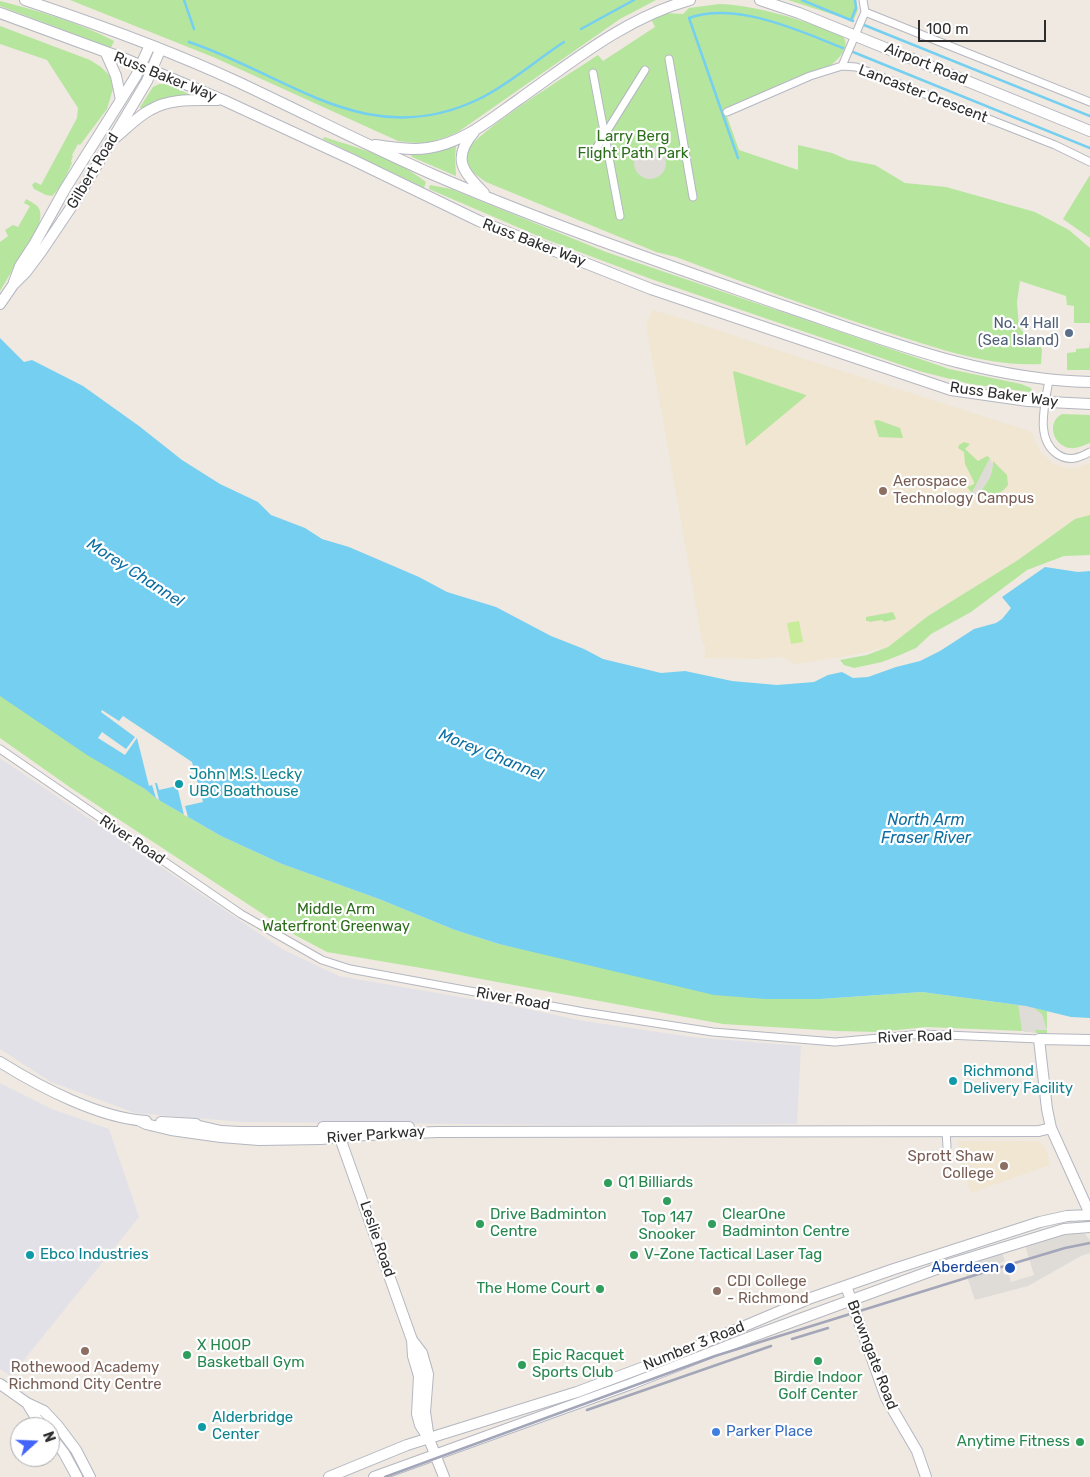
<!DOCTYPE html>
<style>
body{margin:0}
#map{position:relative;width:1090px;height:1477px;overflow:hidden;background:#efe9e1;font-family:Rubik,sans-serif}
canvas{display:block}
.north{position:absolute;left:10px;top:1417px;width:50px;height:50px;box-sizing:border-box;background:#fff;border:1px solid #ababab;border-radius:50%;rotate:70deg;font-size:14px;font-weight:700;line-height:20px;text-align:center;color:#2e2e2e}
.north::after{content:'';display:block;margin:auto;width:18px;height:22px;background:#4264fb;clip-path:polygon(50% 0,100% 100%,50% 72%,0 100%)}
.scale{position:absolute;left:918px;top:20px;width:128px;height:22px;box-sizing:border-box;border:2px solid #2e2e2e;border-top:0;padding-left:6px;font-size:15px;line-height:18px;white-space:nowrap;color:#2e2e2e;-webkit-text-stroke:4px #fff;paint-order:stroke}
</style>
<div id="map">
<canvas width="1090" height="1477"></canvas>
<div class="north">N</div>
<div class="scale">100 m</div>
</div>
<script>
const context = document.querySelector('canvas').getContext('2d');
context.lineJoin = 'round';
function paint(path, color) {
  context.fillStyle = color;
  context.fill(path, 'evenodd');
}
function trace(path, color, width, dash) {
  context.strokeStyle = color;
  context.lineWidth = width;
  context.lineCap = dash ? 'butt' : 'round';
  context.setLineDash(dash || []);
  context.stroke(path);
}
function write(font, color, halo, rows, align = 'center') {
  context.font = font + ' Rubik,sans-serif';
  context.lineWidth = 4.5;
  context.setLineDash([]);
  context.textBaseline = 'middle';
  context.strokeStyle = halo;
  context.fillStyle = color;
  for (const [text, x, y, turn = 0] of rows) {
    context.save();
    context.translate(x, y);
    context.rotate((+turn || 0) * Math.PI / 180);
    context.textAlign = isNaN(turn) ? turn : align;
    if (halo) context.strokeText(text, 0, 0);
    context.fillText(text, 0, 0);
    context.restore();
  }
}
paint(new Path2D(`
 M0,758L282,949L339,976L512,1006L584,1021L692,1037L801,1046L797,1124L580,1125L243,1122L135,1113L51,1082L0,1049Z
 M0,1083L52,1109L109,1129L139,1217L11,1376L0,1369Z`), '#e3e1e8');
paint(new Path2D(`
 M653,310L709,327L749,341L1032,432L1040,451L1052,463L1066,468H1077L1090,463V515L1075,519L1018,560L928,616L888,647L848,656L795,664L783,657L756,659L704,658L706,648L702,640L646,324Z
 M958,1141H1037L1042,1144L1046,1149L1050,1165L971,1193L962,1167Z`), '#f0e6d1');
paint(new Path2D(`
 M70,0H656L620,19L458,132C433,143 425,145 398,141L213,57Z
 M788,0H856L858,10L853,21Z
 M0,1C38,11 79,22 114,41L111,48L0,6Z
 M719,4C755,5 808,21 842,36C852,45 839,59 831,65L787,81L725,111L739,150L798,170V145L832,153L848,160L875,165L905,183L946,187L1035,212L1069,230L1090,248V323H1074V306L1067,305L1066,296L1020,281L1017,302L1019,327L1034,345L1038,344L1042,349L1041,364C987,367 934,347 883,331C813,308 744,283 676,257L656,252L486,182C476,175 462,166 467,152C473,133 576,70 598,55L603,61L655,27L651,19L665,13L683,14L689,8Z
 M0,26L90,60L101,67L110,76L113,89L107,109L80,145L78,144L72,155L73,156L71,161L72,163C67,174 61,188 52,196L46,195L34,189L32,185L35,182L41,185L77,118L78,108L47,60L0,44Z
 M159,84H167L193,96L162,99L141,109L140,107L153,87Z
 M324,137C362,149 395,158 426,182L424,188L323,139Z
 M456,146L455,158L456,176L412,157L411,155L425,154Z
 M1090,175V238L1063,219Z
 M430,185L451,189L606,252L932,363L949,369L1021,384L1031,388L1032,390L1030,392L970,384L919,371L651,279L545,239L429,189Z
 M26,199C39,206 43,208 39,225L0,291V242L8,236L5,230L13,225L18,227L30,206L24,203Z
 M1090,341V370H1067V353L1076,352V349L1089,348Z
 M734,371L806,395V396L746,446L733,372Z
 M1062,414L1090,415V443C1084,445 1077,449 1070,448C1053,446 1046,422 1062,414Z
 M878,420L900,428L903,438L879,437L874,421Z
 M964,442L970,444L965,449L978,461L987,456L990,458L972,493L967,487L974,484V482L965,464L964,452L958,448L959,445Z
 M993,461L1007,475L1008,485C1001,496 989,496 977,495C986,485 993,476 993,461Z
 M1090,515V555L1064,556L1027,570L971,612L931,634L916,648L900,655L882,662L854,668L844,665L840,660L867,655L888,647L928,616L1018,560L1075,519Z
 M893,612L896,619L884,622L882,620L869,622V621H866V617Z
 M0,695L145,789L157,799L221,836L282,864L379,899L455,930L499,944L569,959L820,999L922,992L1026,1006L1047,1011V1034L1022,1031L926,1027L878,1032L837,1031L723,1024L433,970L327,952L295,935L240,899L71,788L0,738Z`), '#b6e59e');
paint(new Path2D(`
 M799,621L803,642L791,644L787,623Z`), '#c9ec9a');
paint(new Path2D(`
 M634 163a16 16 0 1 1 32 0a16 16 0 1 1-32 0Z
 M990,458L993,465L990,478L977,495L972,493Z
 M1017,996L1042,1014L1047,1030H1035L1037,1033L1022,1031Z
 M1080,1233L1085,1234L1090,1240V1253L1081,1256L1028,1286L975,1300L963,1265L1002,1252L1005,1261L1000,1263L1004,1275L1009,1274L1011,1282L1034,1275L1025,1245L1051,1237Z`), '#dfdcd8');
paint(new Path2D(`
 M0,338L24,362L32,360L83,386L139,426L182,460L220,484L258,502L271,515L305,528L322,539L349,547L419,577L447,592L496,607L551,636L584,649L603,659L661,673L685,671L732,681L777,685L814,682L828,675L842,672L853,678L868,677L896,667L920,661L940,651L974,629L996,623L1002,619L1011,608L1002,597L1045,567L1078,572L1090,571V1018L1071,1017L1026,1006L922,992L820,999H765L714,995L499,944L455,930L379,899L282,864L221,836L157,799L145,789L87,755L0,696Z`), '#75cff0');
paint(new Path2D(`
 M102,710L119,721L123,716L192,762L203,802L185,806L188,817L184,815L177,786L159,790L157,783H155L159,800L156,798L152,785L149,786L137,738L125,755L98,738L102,732L126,749L135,737L101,712Z`), '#efe9e1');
trace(new Path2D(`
 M184,0L194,29
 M802,0L853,21
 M851,20L856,8L855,0
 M864,25L1090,116
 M581,29L634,0
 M189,42C288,75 368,153 479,99C510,84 536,60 564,42
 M853,52L1090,148
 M738,158L689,18C736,1 800,31 843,48`), '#75cff0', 2.5);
const street = new Path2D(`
 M865,12L1090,102
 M669,59L693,197
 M842,66L865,12L863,0
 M593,73L620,216
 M727,112L810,76L842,66L856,67L1055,145L1090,162
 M597,147L645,70
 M1049,379C1046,402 1034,438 1057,454C1069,462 1079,458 1090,452
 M0,749L241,914L322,960L350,969L584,1012L713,1032L835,1042L923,1034L1039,1039
 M946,1131L947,1147`);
const secondary = new Path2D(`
 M25,0C97,24 169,50 238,82C304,113 368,146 434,175C548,224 665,264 781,305C882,339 983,380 1090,382
 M760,0L799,13L1090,131
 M0,13L128,60L223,100L353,160L479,221L651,289L951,390L1028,401L1090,404
 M106,53L116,76L121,100
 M474,132C451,159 463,171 484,193
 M116,137C127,128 137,117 150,110C170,98 195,100 218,100
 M375,145C392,147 411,151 428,148C463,143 491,119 518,100C572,62 625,18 690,0
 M14,282L20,266L35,243L65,189L136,76L150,45
 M0,304L13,285L26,272L41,252L78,197L147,81L160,50
 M1090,1040L1039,1039L1047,1109L1051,1128L1090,1214
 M0,1062C40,1087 99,1118 146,1121
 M140,1121L146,1124L171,1130L221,1137L259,1140L321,1139L365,1135L437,1132L1039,1131L1051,1128
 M161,1122L196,1124
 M191,1124L221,1131L240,1132H331L340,1138L412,1340L413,1356L419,1376L417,1414L420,1425L429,1439L444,1477
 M323,1127H409
 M846,1286L886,1398L917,1451L926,1477
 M412,1340L422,1353L428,1374L425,1412L429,1439
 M0,1384L27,1403L44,1411L58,1426L76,1450L90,1477
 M27,1403L36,1418L44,1427
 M50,1435L64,1453L77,1477
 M329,1477L407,1445L577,1392L676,1355L811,1298L894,1269L1040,1222L1067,1216L1090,1215
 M374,1477L631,1384L748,1338L950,1264L1064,1229L1090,1227`);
trace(street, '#b4b7c1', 9);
trace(secondary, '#b4b7c1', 12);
trace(street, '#fff', 7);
trace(secondary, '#fff', 10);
trace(new Path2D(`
 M792,1339L828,1328
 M587,1410L771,1346
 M385,1477L715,1356L998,1268L1065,1248L1090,1243`), '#a3a6b8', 2.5);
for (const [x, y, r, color] of [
 [1069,333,5,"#5c6f8a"],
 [883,491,5,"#8d6e63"],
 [179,784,5,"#0f9aa8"],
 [953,1081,5,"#0f9aa8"],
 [1004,1166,5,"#8d6e63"],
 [608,1183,5,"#2e9e5b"],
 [667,1201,5,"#2e9e5b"],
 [480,1224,5,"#2e9e5b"],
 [712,1224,5,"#2e9e5b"],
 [30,1255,5,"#0f9aa8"],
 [634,1255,5,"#2e9e5b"],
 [1010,1268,6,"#1a4fb4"],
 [600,1289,5,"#2e9e5b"],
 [717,1291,5,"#8d6e63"],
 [85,1351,5,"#8d6e63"],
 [187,1355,5,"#2e9e5b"],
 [818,1361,5,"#2e9e5b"],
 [522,1365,5,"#2e9e5b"],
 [202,1427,5,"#0f9aa8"],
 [716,1432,5,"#3f7fe0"],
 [1080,1442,5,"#2e9e5b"]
]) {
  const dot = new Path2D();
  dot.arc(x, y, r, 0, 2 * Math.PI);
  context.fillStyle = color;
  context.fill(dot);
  trace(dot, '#fff', 2);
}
write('15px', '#2e2e2e', '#fff', [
 ["Airport Road",926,64,22],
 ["Russ Baker Way",165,77,22],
 ["Lancaster Crescent",923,94,21],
 ["Gilbert Road",93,171,-59],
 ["Russ Baker Way",534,243,21],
 ["Russ Baker Way",1004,395,8],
 ["River Road",132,840,34],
 ["River Road",513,999,10],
 ["River Road",915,1037,-2],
 ["River Parkway",376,1135,-4],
 ["Leslie Road",377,1239,71],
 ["Number 3 Road",694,1346,-22],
 ["Browngate Road",872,1355,69]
]);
write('15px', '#2c6e1b', '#fff', [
 ["Larry Berg",633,137],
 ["Flight Path Park",633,154],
 ["Middle Arm",336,910],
 ["Waterfront Greenway",336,927]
]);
write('15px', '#4e5e75', '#fff', [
 ["No. 4 Hall",1059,324],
 ["(Sea Island)",1059,341]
], 'right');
write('15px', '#785e54', '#fff', [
 ["Aerospace",893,482],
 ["Technology Campus",893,499],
 ["Sprott Shaw",994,1157,"right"],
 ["College",994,1174,"right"],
 ["CDI College",727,1282],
 ["- Richmond",727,1299],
 ["Rothewood Academy",85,1368,"center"],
 ["Richmond City Centre",85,1385,"center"]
], 'left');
write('15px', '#0d838f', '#fff', [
 ["John M.S. Lecky",189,775],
 ["UBC Boathouse",189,792],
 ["Richmond",963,1072],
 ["Delivery Facility",963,1089],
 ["Ebco Industries",40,1255],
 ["Alderbridge",212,1418],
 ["Center",212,1435]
], 'left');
write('15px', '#27864d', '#fff', [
 ["Q1 Billiards",618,1183],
 ["Drive Badminton",490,1215],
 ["Centre",490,1232],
 ["ClearOne",722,1215],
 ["Badminton Centre",722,1232],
 ["Top 147",667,1218,"center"],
 ["Snooker",667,1235,"center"],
 ["V-Zone Tactical Laser Tag",644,1255],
 ["The Home Court",590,1289,"right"],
 ["X HOOP",197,1346],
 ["Basketball Gym",197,1363],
 ["Epic Racquet",532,1356],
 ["Sports Club",532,1373],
 ["Birdie Indoor",818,1378,"center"],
 ["Golf Center",818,1395,"center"],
 ["Anytime Fitness",1070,1442,"right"]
], 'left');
write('15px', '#164399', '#fff', [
 ["Aberdeen",999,1268]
], 'right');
write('15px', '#366cbe', '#fff', [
 ["Parker Place",726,1432]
], 'left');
write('italic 16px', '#0d6fa3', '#fff', [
 ["Morey Channel",135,573,33],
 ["Morey Channel",491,755,22],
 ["North Arm",926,820],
 ["Fraser River",926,838]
]);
</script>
